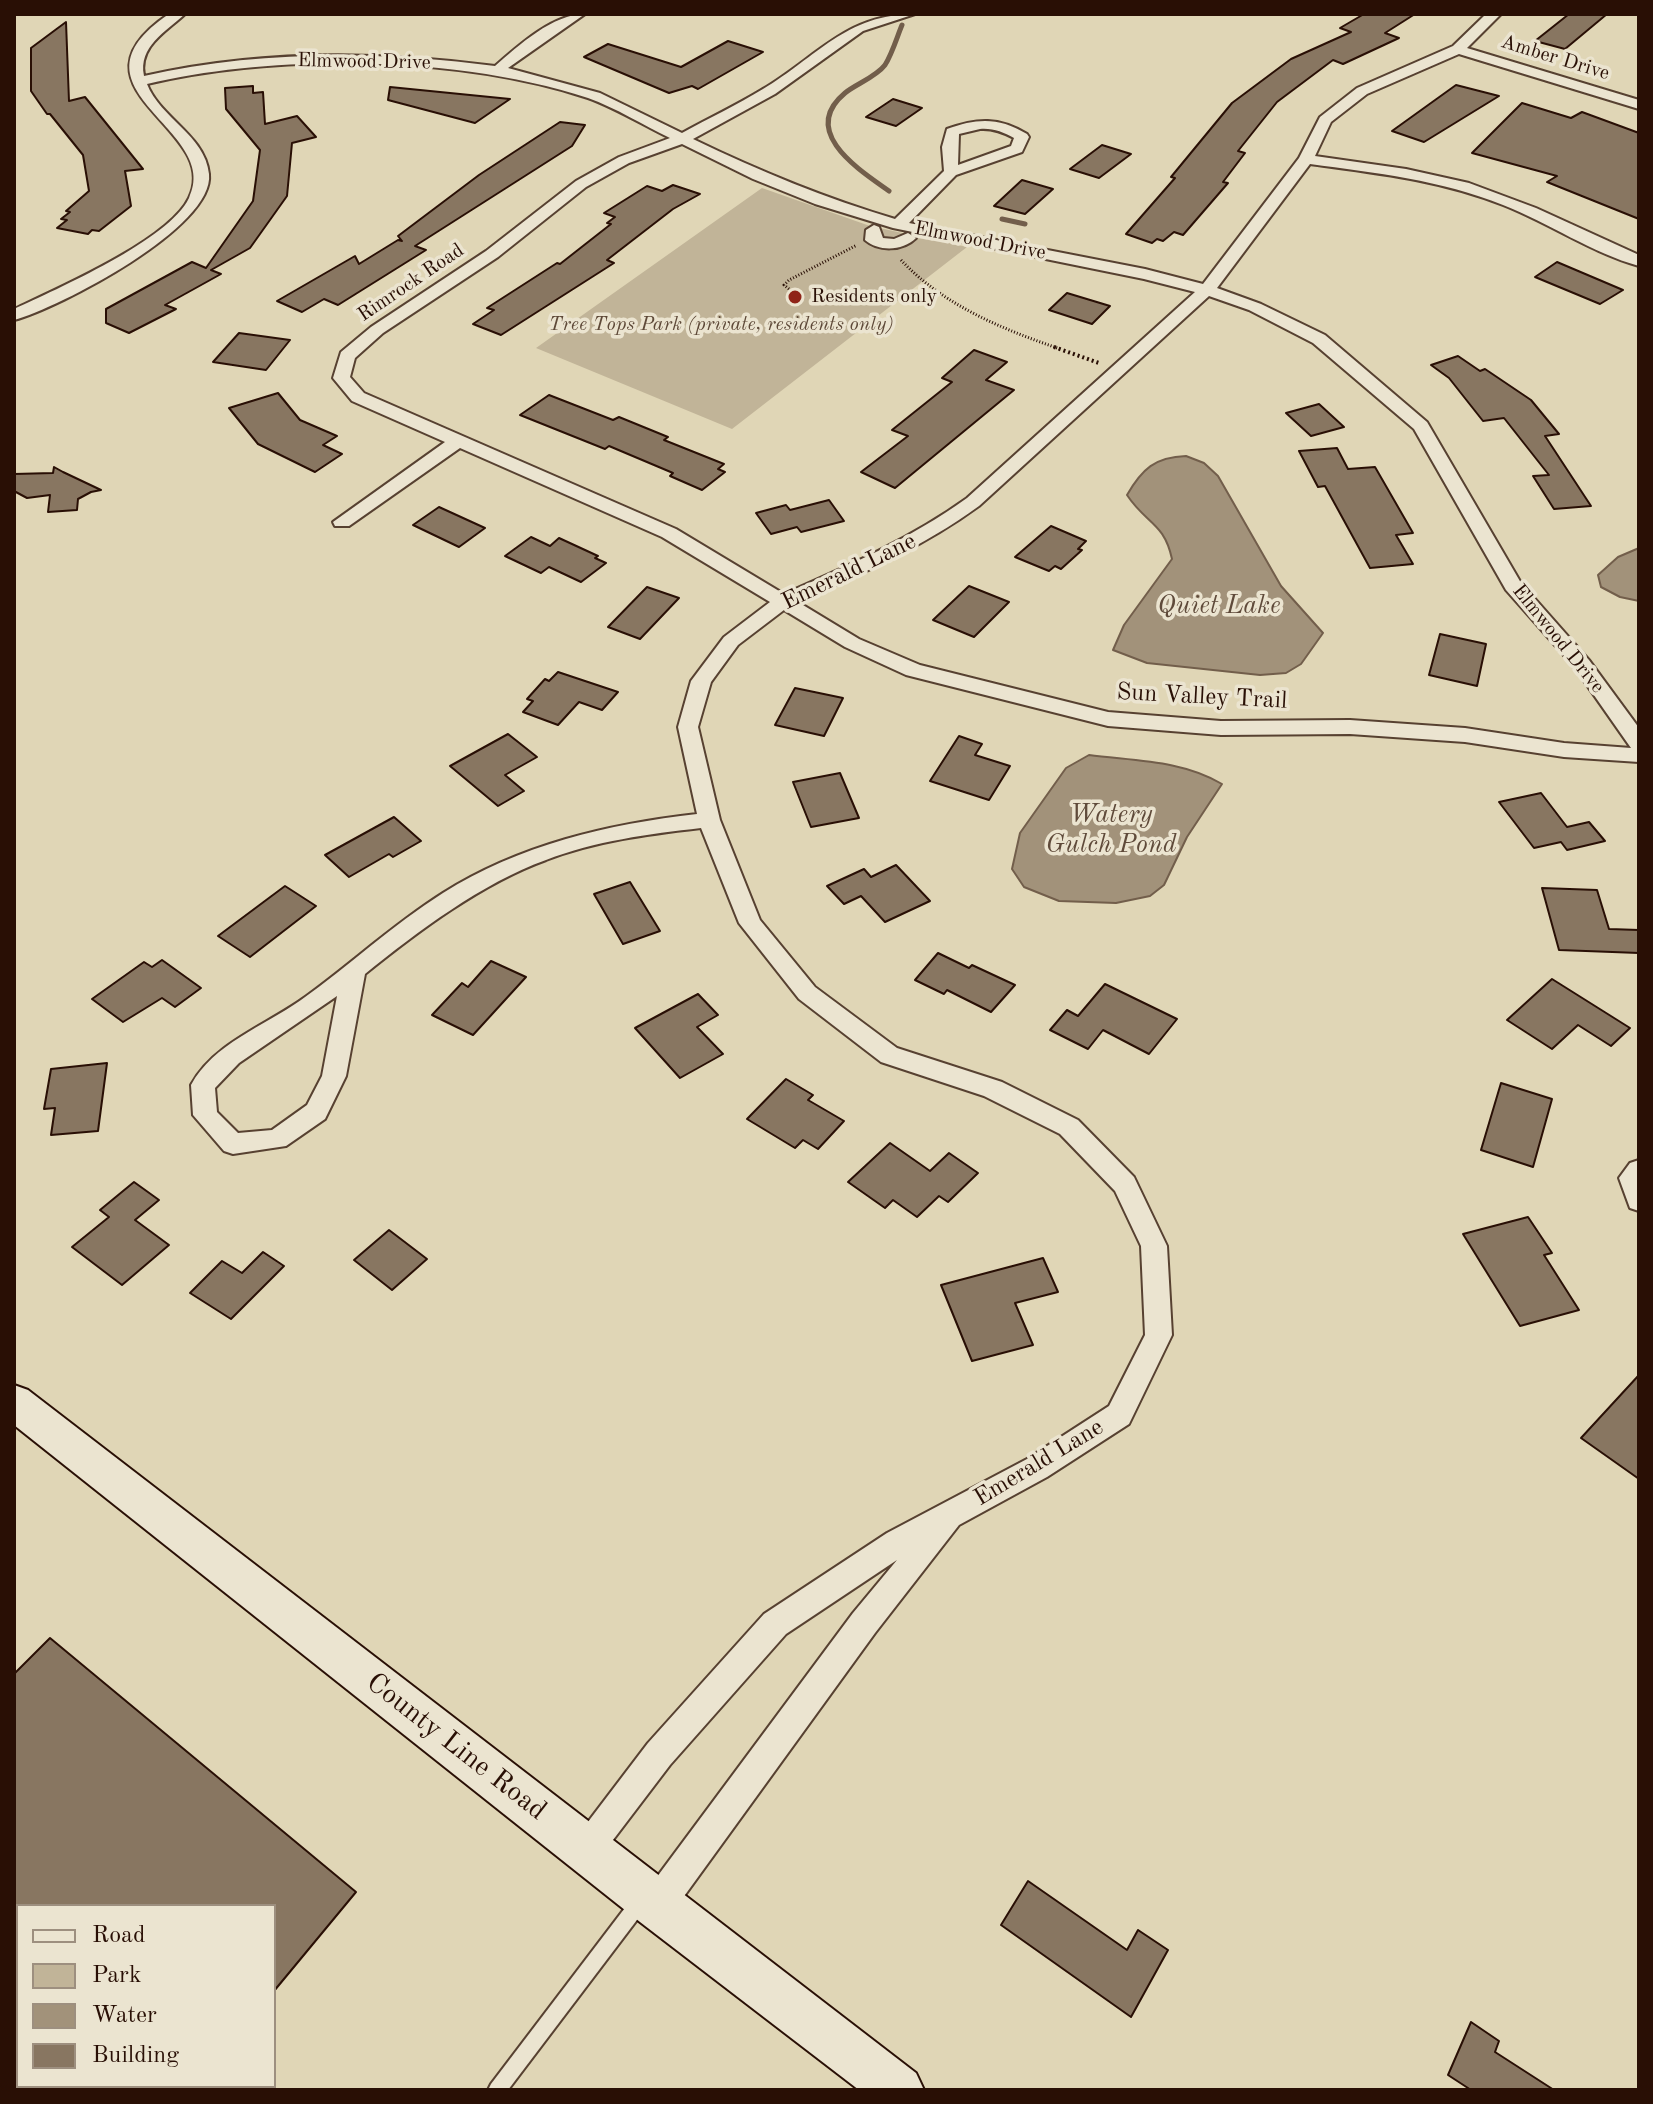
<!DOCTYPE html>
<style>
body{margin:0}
#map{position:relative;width:1653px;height:2104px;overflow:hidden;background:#e0d6b6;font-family:"Old Standard TT",serif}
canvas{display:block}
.frame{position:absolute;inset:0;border:16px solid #290f05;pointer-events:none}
.legend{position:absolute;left:16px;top:1904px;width:260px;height:184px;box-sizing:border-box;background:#ebe4d0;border:2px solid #9d8f7f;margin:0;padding:10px 14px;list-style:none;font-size:24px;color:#290f05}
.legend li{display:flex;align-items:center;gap:16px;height:40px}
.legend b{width:40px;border:2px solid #9d8f7f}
</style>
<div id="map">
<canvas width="1653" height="2104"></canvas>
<div class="frame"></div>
<ul class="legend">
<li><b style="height:10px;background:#ebe4d0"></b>Road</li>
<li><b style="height:22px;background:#c1b498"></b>Park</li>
<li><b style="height:22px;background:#a2927a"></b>Water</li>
<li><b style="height:22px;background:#887661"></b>Building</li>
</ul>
</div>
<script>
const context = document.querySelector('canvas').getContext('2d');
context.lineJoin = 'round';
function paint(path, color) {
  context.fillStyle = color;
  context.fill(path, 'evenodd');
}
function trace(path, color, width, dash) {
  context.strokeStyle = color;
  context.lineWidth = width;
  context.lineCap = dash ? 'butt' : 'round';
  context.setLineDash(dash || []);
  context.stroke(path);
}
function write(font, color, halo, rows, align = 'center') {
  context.font = font + ' "Old Standard TT",serif';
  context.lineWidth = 7;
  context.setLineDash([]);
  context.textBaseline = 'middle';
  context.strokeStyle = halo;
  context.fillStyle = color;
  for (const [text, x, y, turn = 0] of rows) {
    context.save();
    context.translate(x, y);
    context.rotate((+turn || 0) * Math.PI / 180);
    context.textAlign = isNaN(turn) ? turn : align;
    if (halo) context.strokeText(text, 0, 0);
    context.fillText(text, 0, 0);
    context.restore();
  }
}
paint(new Path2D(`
 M762,188L870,226L967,247L732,429L536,348Z`), '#c1b498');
const water = new Path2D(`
 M1186,456L1204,463L1218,476L1281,586L1323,633L1301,664L1286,673L1260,675L1147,663L1113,650L1124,625L1172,559C1164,522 1146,524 1127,495C1142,469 1155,457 1186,456Z
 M1639,548V601L1620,597L1601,587L1598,575L1618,557Z
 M1089,755C1134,761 1182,760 1222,784L1187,837L1164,885L1150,896L1116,903L1059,901L1024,887L1012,869L1020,833L1066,768Z`);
paint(water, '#a2927a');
trace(water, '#725e4b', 2);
trace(new Path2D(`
 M889,191C861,171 798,132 845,93C856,84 876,77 885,65C892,54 897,37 902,25
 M1002,219L1025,224`), '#725e4b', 5);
const building = new Path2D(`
 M1364,14H1415L1385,33L1399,38L1343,64L1333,60L1277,102L1238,151L1245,153L1223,182L1228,183L1183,235L1174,232L1163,241L1157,239L1152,243L1126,234L1175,178L1171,177L1232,103L1291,59L1351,32L1340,28Z
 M1569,14H1607L1565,49L1535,41Z
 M66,22L69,101L85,97L143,169L125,171L131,206L99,231L92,230L88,234L57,228L67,220L61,219L70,212L66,211L89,191L83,155L50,114H47L31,91V48Z
 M728,41L763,52L698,89L692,86L669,93L584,57L608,44L681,67Z
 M1456,85L1499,96L1424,142L1392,131Z
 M253,86V93L263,92L265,124L297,116L316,137L292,143L287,196L250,248L211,270L221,274L165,305L176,309L129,333L106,323V309L192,262L206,268L253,201L260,150L226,109L225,88Z
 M390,87L510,99L475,123L388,100Z
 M893,99L922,108L896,126L866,117Z
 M1522,103L1571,118L1582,112L1639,133V219L1547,182L1557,176L1472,153Z
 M560,122L585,125L572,146L415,246L426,250L338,305L324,299L302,312L277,301L355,256L359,264L398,240L402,241L398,236L479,175Z
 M1102,145L1131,154L1099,178L1070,169Z
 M1022,180L1053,189L1025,214L994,206Z
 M673,185L700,194L673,209L607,260L614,263L501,335L473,324L494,310L487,308L557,263L560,264L611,224L607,223L615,217L604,213L647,186L662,191Z
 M1557,262L1623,290L1600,304L1535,277Z
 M1067,293L1110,306L1092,324L1049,310Z
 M239,333L290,340L266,370L213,362Z
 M974,350L1007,362L986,380L1014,390L895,488L861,472L908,436L892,430L952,382L942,378Z
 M1458,356L1480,371L1485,369L1531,400L1559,434L1545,436L1591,506L1554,509L1533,476L1549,475L1504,418L1483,421L1449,378L1431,365Z
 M278,393L300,420L337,436L323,445L342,454L315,472L258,444L229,408Z
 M549,395L613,420L619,417L668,437L664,440L724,464L718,469L725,472L702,490L670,476L673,473L609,446L605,449L520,415Z
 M1319,404L1344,427L1311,436L1286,413Z
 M1337,448L1348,469L1375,467L1413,533L1396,535L1413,564L1370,568L1325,486L1318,487L1299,451Z
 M54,467L63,472L101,490L91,492L78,499L77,510L48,512L50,495L27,498L14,491V474L53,473Z
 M829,500L844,521L801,532L797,527L771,534L756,513L786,505L790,510Z
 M439,507L485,528L459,547L413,525Z
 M1051,526L1086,541L1078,549L1082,550L1061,569L1055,566L1049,571L1015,557Z
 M531,537L550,546L559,538L598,556L595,558L606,563L581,582L549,567L541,573L505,556Z
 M969,586L1009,602L974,637L933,620Z
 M647,587L679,598L640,639L608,627Z
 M1440,634L1486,644L1477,686L1429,675Z
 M558,672L618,692L602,710L579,702L558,725L523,712L533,701L527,699L545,679L549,681Z
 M795,688L843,698L824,736L775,725Z
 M508,734L537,757L505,775L524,791L498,806L450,766Z
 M959,736L982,744L975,755L1010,766L989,800L930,781Z
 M840,773L859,818L811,827L793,782Z
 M1541,793L1567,827L1589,822L1605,841L1567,850L1561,842L1534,848L1499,802Z
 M394,817L421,841L393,857L389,854L349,877L325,855Z
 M896,865L930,901L885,922L861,896L844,904L827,886L864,869L871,877Z
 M630,882L660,931L623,944L594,894Z
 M285,886L316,906L250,957L218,936Z
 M1542,888L1597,890L1609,929L1639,930V953L1559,950Z
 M938,953L969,968L972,965L1015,985L991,1012L947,990L944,994L915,980Z
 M162,960L201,988L175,1007L162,998L123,1022L92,999L144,962L152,967Z
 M491,961L526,977L473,1035L432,1015L462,983L468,987Z
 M1552,979L1630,1028L1611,1046L1578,1025L1552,1049L1507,1020Z
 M1105,984L1177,1019L1149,1054L1103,1030L1088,1049L1050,1030L1067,1010L1078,1016Z
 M698,994L718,1015L697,1027L723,1054L680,1078L635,1028Z
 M107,1063L98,1131L51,1135L55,1108L44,1109L51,1069Z
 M786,1079L813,1095L808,1100L844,1121L818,1149L803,1140L795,1148L747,1119Z
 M1501,1083L1552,1099L1533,1167L1481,1150Z
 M890,1143L930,1171L949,1153L978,1173L948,1202L939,1196L917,1217L893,1200L885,1208L848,1182Z
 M134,1182L159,1200L135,1220L169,1245L122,1285L72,1247L109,1217L100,1210Z
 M1528,1217L1552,1253L1544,1255L1579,1310L1520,1326L1463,1234Z
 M389,1230L427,1259L392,1290L354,1260Z
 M263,1252L284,1266L231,1319L190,1293L222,1261L242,1273Z
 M1043,1258L1058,1292L1015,1303L1033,1345L972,1361L941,1285Z
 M1639,1375V1479L1581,1438Z
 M50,1638L356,1892L274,1991V1906H14V1674Z
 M1028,1881L1127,1950L1138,1930L1168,1950L1131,2017L1001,1925Z
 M1471,2022L1499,2041L1495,2052L1554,2090H1471L1448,2075Z`);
paint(building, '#887661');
trace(building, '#290f05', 2);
const lane = new Path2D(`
 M640,1894L646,1896L648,1902L646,1908L508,2090H488L491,2084L634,1896Z`);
const street = new Path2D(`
 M169,14H185C166,32 138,46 144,76C257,50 381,51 495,66C519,45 553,14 585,14L508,68L600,93L682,133C709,118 737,105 763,89C817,57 846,14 915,14L863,31L775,94L693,139C759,171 825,198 895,219L944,171L942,147L947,129C977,118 999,117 1027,134L1029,137L1022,152L956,175L909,223L1145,269L1203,284L1299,158L1320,117L1357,88L1453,46L1486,14H1501L1467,48L1639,100V109L1459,54L1367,94L1331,122L1315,156L1406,169L1469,183L1536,208L1639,255V266C1592,253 1549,223 1503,205C1441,180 1376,173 1310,164L1217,288L1261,304L1325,335L1427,422L1521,583L1589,660L1639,728V762L1564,757L1465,742L1350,734L1221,735L1108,726L906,675L845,647L784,610L738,645L711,682L698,727L720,820L760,920L815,987L897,1048L1002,1082L1078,1120L1134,1177L1167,1246L1172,1335L1129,1424L1047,1477L959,1525L875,1633L669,1917L657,1921L645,1917L641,1905L645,1893L853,1613L897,1560L786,1634L670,1765L597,1861L586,1866L575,1861L570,1850L575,1839L648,1743L764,1614L887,1533L1027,1459L1109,1406L1145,1335L1141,1246L1115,1191L1060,1134L984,1096L881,1062L799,999L739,923L701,828C649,834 595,841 546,860C482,883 417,932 365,974L346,1076L325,1119L286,1146L233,1154L224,1151L193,1115L191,1085C213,1044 264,1026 301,1000C349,966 392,925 443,893C519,845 608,824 697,814L678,727L691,681L724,637L770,602L662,537L460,448L349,526H335L333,522L445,442L352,401L333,378L341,352L371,327L486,251L576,181L619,157L670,138C643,125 616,108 588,98C460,56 278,53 147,84C160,118 205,135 209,174C215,227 59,308 14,320V309C57,289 169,240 189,198C224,128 56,90 169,14ZM980,129C993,128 1003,132 1014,138L1011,146L958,165L959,134ZM682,144L753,179L815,204L893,228L1144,279L1195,292L967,498C910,539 848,566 784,594L676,529L364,393L350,377L355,358L383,333L498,257L586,187L629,163ZM1209,296L1249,310L1313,343L1414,429L1506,590L1575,668L1631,748L1564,743L1465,728L1350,720L1221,721L1108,712L920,665L859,639L798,602C861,574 923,547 979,506ZM337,996L322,1076L307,1105L272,1130L238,1133L217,1112L215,1088L239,1063Z
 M874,225L879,227L883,238L894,239L908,233L916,238C903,251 879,252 865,240L866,230Z
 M1639,1160V1211L1630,1208L1619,1178L1630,1163Z`);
const secondary = new Path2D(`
 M14,1385L28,1390L916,2073L924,2090H859L640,1922L14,1425Z`);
trace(lane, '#574131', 4);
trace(street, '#574131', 4);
trace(secondary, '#290f05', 4);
trace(new Path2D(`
 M901,260C943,305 1002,329 1060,349
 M789,289L784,285L789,280L857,245`), '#290f05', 3, [1, 2]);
trace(new Path2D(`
 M1054,347L1099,363`), '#290f05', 4, [2, 3]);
paint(lane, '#ebe4d0');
paint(street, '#ebe4d0');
paint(secondary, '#ebe4d0');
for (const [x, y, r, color] of [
 [795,297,8,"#8f2418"]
]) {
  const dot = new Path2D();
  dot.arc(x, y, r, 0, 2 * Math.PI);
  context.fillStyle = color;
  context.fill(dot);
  trace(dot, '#ebe4d0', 3);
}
write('20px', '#290f05', '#ebe4d0', [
 ["Amber Drive",1555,58,17],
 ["Elmwood Drive",364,62,1],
 ["Elmwood Drive",980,241,11],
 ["Rimrock Road",411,283,-34],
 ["Elmwood Drive",1558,639,51]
]);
write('20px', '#290f05', '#ebe4d0', [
 ["Residents only",811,297]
], 'left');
write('italic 20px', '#5e4938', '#ebe4d0', [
 ["Tree Tops Park (private, residents only)",721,325]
]);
write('24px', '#290f05', '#ebe4d0', [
 ["Emerald Lane",849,572,-26],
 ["Sun Valley Trail",1202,697,3],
 ["Emerald Lane",1039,1463,-31]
]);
write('italic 26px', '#5f4a3a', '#ebe4d0', [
 ["Quiet Lake",1219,606],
 ["Watery",1111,815],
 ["Gulch Pond",1111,845]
]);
write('28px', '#290f05', '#ebe4d0', [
 ["County Line Road",456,1747,38]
]);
</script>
